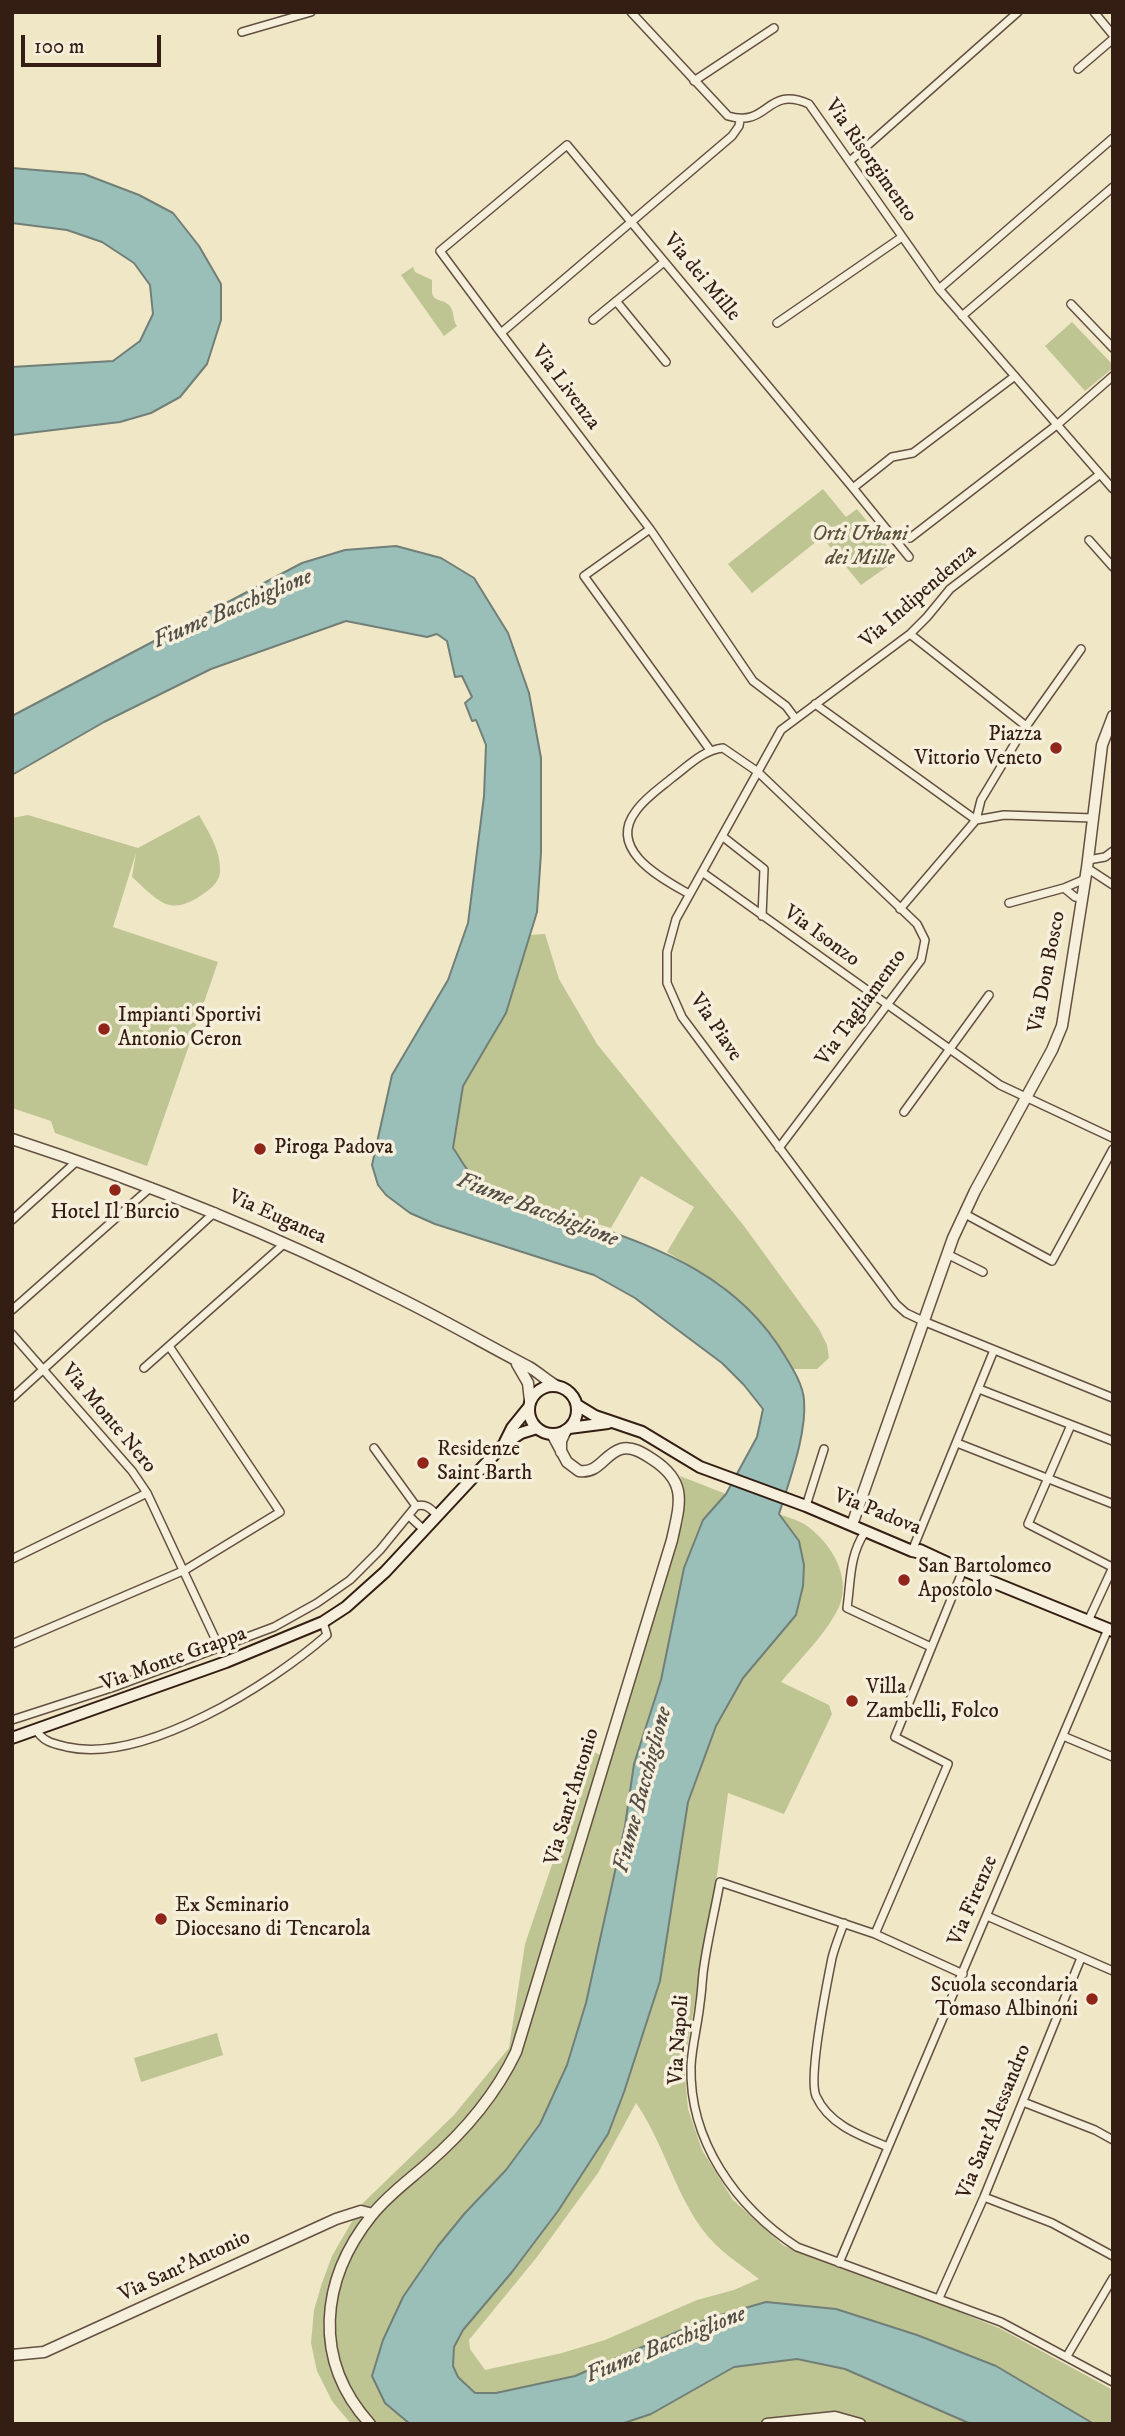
<!DOCTYPE html>
<style>
body{margin:0}
#map{position:relative;width:1125px;height:2436px;overflow:hidden;background:#f0e7c7;font-family:"IM FELL DW Pica",serif}
canvas{display:block}
.frame{position:absolute;inset:0;border:14px solid #341e14;pointer-events:none}
.scale{position:absolute;left:21px;top:35px;width:140px;height:32px;box-sizing:border-box;border:4px solid #341e14;border-top:0;padding-left:9px;font-size:21px;line-height:24px;white-space:nowrap;color:#341e14;-webkit-text-stroke:5px #f5efdb;paint-order:stroke}
</style>
<div id="map">
<canvas width="1125" height="2436"></canvas>
<div class="frame"></div>
<div class="scale">100 m</div>
</div>
<script>
const context = document.querySelector('canvas').getContext('2d');
context.lineJoin = 'round';
function paint(path, color) {
  context.fillStyle = color;
  context.fill(path, 'evenodd');
}
function trace(path, color, width, dash) {
  context.strokeStyle = color;
  context.lineWidth = width;
  context.lineCap = dash ? 'butt' : 'round';
  context.setLineDash(dash || []);
  context.stroke(path);
}
function write(font, color, halo, rows, align = 'center') {
  context.font = font + ' "IM FELL DW Pica",serif';
  context.lineWidth = 7;
  context.setLineDash([]);
  context.textBaseline = 'middle';
  context.strokeStyle = halo;
  context.fillStyle = color;
  for (const [text, x, y, turn = 0] of rows) {
    context.save();
    context.translate(x, y);
    context.rotate((+turn || 0) * Math.PI / 180);
    context.textAlign = isNaN(turn) ? turn : align;
    if (halo) context.strokeText(text, 0, 0);
    context.fillText(text, 0, 0);
    context.restore();
  }
}
paint(new Path2D(`
 M413,267L415,272L432,280C432,284 432,288 432,292C433,302 443,299 449,305C455,311 452,320 457,326L444,336L401,275Z
 M1072,322L1113,365V368L1085,391L1045,346Z
 M823,489L846,517L857,509L898,559L861,585L822,537L752,593L728,564Z
 M28,815L138,848L199,815C208,831 221,851 220,871C220,880 213,887 206,892C170,918 161,903 132,877L136,853L113,927L218,962L147,1166L55,1133L51,1121L12,1108V818Z
 M545,934L559,979L597,1044L744,1226L819,1329L827,1345L829,1358L817,1369H793L772,1335L723,1286L667,1252L694,1207L641,1176L611,1228C572,1216 502,1201 472,1175C465,1168 459,1156 453,1147L463,1086L506,1013L530,935Z
 M680,1476L726,1494L703,1520L684,1568L661,1680L634,1764L625,1826L586,2003L567,2065L540,2124L506,2170L465,2213L438,2246L403,2297L385,2403L410,2424H351L332,2401L317,2371L311,2343L314,2310L322,2283L332,2256L362,2204L454,2115L509,2048L525,1944L591,1750L605,1758L649,1614L683,1522L685,1496Z
 M779,1514C787,1517 797,1520 804,1524C832,1542 855,1581 836,1613C822,1638 799,1660 781,1682L829,1705L832,1714L784,1814L728,1793L716,1882L684,2065L688,2109L702,2150L733,2200L784,2246L839,2263L999,2328L1113,2390V2424H1094L996,2366L836,2309L766,2302L707,2319L575,2376L496,2393H475L458,2377L453,2366L454,2347L463,2330L512,2272L558,2211L608,2134L660,1981L688,1802L716,1726L743,1678L796,1615L803,1586L804,1565L799,1541ZM636,2103C662,2140 674,2190 702,2229C718,2251 739,2263 759,2279L734,2290L697,2300L605,2340L562,2353L485,2370L470,2349L469,2340L537,2257L598,2173Z
 M217,2033L223,2055L141,2082L134,2058Z
 M797,2359L845,2369L971,2424H621L651,2414L734,2367Z`), '#bec492');
const water = new Path2D(`
 M12,168L84,174L139,195L173,213L199,246L221,284V320L207,364L180,397L151,413L120,422L12,435V367L113,361L140,341L153,314L150,285L134,263L102,242L67,230L12,223Z
 M396,546L441,558L474,578L508,633L529,693L541,758V853L537,912L506,1013L463,1086L453,1148C459,1156 464,1167 471,1174C495,1197 551,1211 583,1222C665,1250 739,1279 785,1356C793,1369 803,1385 804,1400C807,1434 789,1481 779,1514L799,1541L804,1565L803,1586L796,1615L743,1678L716,1726L688,1802L660,1981L624,2092L608,2134L558,2211L512,2272L463,2330L454,2347L453,2366L458,2377L475,2393H496L575,2376L707,2319L766,2302L836,2309L917,2335L996,2366L1094,2424H971L845,2369L797,2359L734,2367L651,2414L621,2424H410L385,2403L372,2376L383,2340L403,2297L438,2246L465,2213L506,2170L540,2124L567,2065L586,2003L625,1826L634,1764L661,1680L684,1568L703,1520L726,1494L757,1437L763,1409L744,1385L722,1363L635,1298L594,1275L435,1224L410,1213L386,1195L378,1185L372,1165L392,1075L448,980L468,923L484,796L486,745L476,720L472,721L465,703L472,697L462,676L455,677L447,641L437,634L427,637L346,621L211,669L104,722L12,775V716L302,563L345,550Z`);
paint(water, '#9abfb9');
trace(water, '#717f77', 2);
const minor = new Path2D(`
 M631,12L728,116C770,128 765,85 809,104L939,289L1113,489
 M1094,12L1113,35
 M242,32L311,12
 M1078,69L1113,39
 M694,81L774,28
 M740,120L739,126L732,136L501,333L650,529L753,681L786,706L795,718
 M850,161L1018,12
 M939,289L1113,138
 M616,301L666,362
 M1071,304L1113,348
 M962,316L1113,187
 M593,320L664,262
 M777,323L902,237
 M501,333L440,251L567,145L853,488L892,457L913,453L1015,376
 M1099,475L950,589L927,617L910,634L781,730L676,919L667,952V983L682,1017L896,1304L906,1313L923,1321L1113,1398
 M853,488L909,557
 M650,529L584,576L710,750
 M910,538L1058,424L1113,376
 M1089,540L1113,567
 M910,634L1026,726
 M815,704L976,820L1004,815L1093,818
 M722,836L764,869L762,916
 M1088,860L1105,857L1113,851
 M1087,868L1113,885
 M702,872L1000,1085L1113,1138
 M1064,888L1075,897L1082,898
 M689,894C663,879 606,850 636,811C645,798 660,788 672,778C688,766 703,750 723,748L758,772L917,924L925,940L921,960L779,1148
 M1009,903L1064,888L1085,879
 M900,909L976,820L981,800L1020,735L1081,649
 M904,1112L989,995
 M965,1214L1052,1261L1113,1149
 M12,1220L77,1161
 M947,1254L983,1272
 M12,1310L151,1187
 M12,1334L132,1471L147,1493L220,1649
 M144,1368L285,1243
 M979,1389L1113,1441
 M12,1398L215,1212
 M1071,1425L1028,1524L1112,1567
 M957,1443L1113,1504
 M374,1448L416,1506
 M806,1506L824,1449
 M409,1516L424,1530
 M865,1532C849,1556 851,1580 847,1608L931,1647
 M914,1546L994,1350
 M12,1559L147,1493
 M1088,1621L1113,1567
 M12,1644L185,1570L280,1512L169,1346
 M12,1720L114,1687L274,1627L317,1603L350,1580L380,1550L416,1506C426,1503 431,1509 438,1516
 M36,1729C42,1742 55,1744 67,1747C145,1764 271,1684 327,1635L323,1622
 M1063,1736L1113,1757
 M987,1916L1113,1971
 M844,1923C840,1934 835,1946 832,1958C827,1983 808,2077 816,2096C829,2125 861,2136 888,2147
 M875,1934L948,1764L895,1737L963,1570
 M963,1974L875,1934L720,1882C715,1910 708,1938 704,1966C702,1978 702,1991 700,2003C698,2024 692,2045 691,2066C689,2141 736,2207 797,2247L1001,2322L1113,2382
 M1023,2102L1095,2130L1113,2140
 M984,2197L1052,2223L1113,2256
 M839,2263L1108,1629
 M939,2298L984,2197L1081,1958
 M1067,2356L1113,2278`);
const tertiary = new Path2D(`
 M12,1139C147,1183 271,1233 397,1297C442,1319 485,1344 529,1367C538,1372 546,1380 555,1385
 M517,1364L528,1383L530,1401
 M561,1452V1441L566,1430
 M853,1522L953,1238L975,1191L1052,1050L1062,1026L1087,868L1102,745L1113,716
 M12,2355L44,2352L336,2219L361,2211L373,2214
 M370,2424C312,2360 320,2280 372,2215C388,2195 409,2180 427,2164C464,2132 495,2096 516,2052L672,1540C680,1503 688,1482 652,1459C643,1453 632,1446 621,1449C604,1454 599,1474 579,1471L567,1462L552,1434
 M767,2424L835,2417L860,2424`);
const secondary = new Path2D(`
 M529 1410a24 24 0 1 1 48 0a24 24 0 1 1-48 0Z
 M577,1405L595,1416L642,1432L700,1467L806,1506L912,1551L926,1554
 M569,1428L608,1423
 M505,1442L512,1428L529,1407
 M920,1550L963,1570L1113,1631
 M12,1738L226,1662L323,1622L346,1607L385,1572L504,1444L521,1433L537,1428`);
trace(minor, '#635041', 10);
trace(tertiary, '#635041', 13);
trace(secondary, '#341e14', 14);
trace(minor, '#f5efdb', 7);
trace(tertiary, '#f5efdb', 10);
trace(secondary, '#f5efdb', 10);
for (const [x, y, r, color] of [
 [1056,748,7,"#8f2418"],
 [104,1029,7,"#8f2418"],
 [260,1149,7,"#8f2418"],
 [115,1190,7,"#8f2418"],
 [423,1463,7,"#8f2418"],
 [904,1580,7,"#8f2418"],
 [852,1701,7,"#8f2418"],
 [161,1919,7,"#8f2418"],
 [1092,1999,7,"#8f2418"]
]) {
  const dot = new Path2D();
  dot.arc(x, y, r, 0, 2 * Math.PI);
  context.fillStyle = color;
  context.fill(dot);
  trace(dot, '#f5efdb', 2.5);
}
write('21px', '#341e14', '#f5efdb', [
 ["Via Risorgimento",870,161,55],
 ["Via dei Mille",701,278,50],
 ["Via Livenza",565,388,53],
 ["Via Indipendenza",919,597,-41],
 ["Via Isonzo",821,937,36],
 ["Via Don Bosco",1048,972,-79],
 ["Via Tagliamento",862,1008,-54],
 ["Via Piave",715,1028,56],
 ["Via Euganea",277,1218,24],
 ["Via Monte Nero",108,1419,50],
 ["Via Padova",877,1513,22],
 ["Via Monte Grappa",174,1660,-20],
 ["Via Sant'Antonio",573,1797,-73],
 ["Via Firenze",974,1901,-67],
 ["Via Napoli",680,2040,-86],
 ["Via Sant'Alessandro",995,2122,-68],
 ["Via Sant'Antonio",185,2267,-25]
]);
write('italic 21px', '#5d503a', '#f5efdb', [
 ["Orti Urbani",860,536],
 ["dei Mille",860,560]
]);
write('21px', '#341e14', '#f5efdb', [
 ["Piazza",1042,736,"right"],
 ["Vittorio Veneto",1042,760,"right"],
 ["Impianti Sportivi",118,1017],
 ["Antonio Ceron",118,1041],
 ["Piroga Padova",274,1149],
 ["Hotel Il Burcio",115,1214,"center"],
 ["Residenze",437,1451],
 ["Saint Barth",437,1475],
 ["San Bartolomeo",918,1568],
 ["Apostolo",918,1592],
 ["Villa",866,1689],
 ["Zambelli, Folco",866,1713],
 ["Ex Seminario",175,1907],
 ["Diocesano di Tencarola",175,1931],
 ["Scuola secondaria",1078,1987,"right"],
 ["Tomaso Albinoni",1078,2011,"right"]
], 'left');
write('italic 23px', '#534e46', '#f5efdb', [
 ["Fiume Bacchiglione",233,610,-23],
 ["Fiume Bacchiglione",537,1211,21],
 ["Fiume Bacchiglione",644,1790,-75],
 ["Fiume Bacchiglione",666,2346,-22]
]);
</script>
